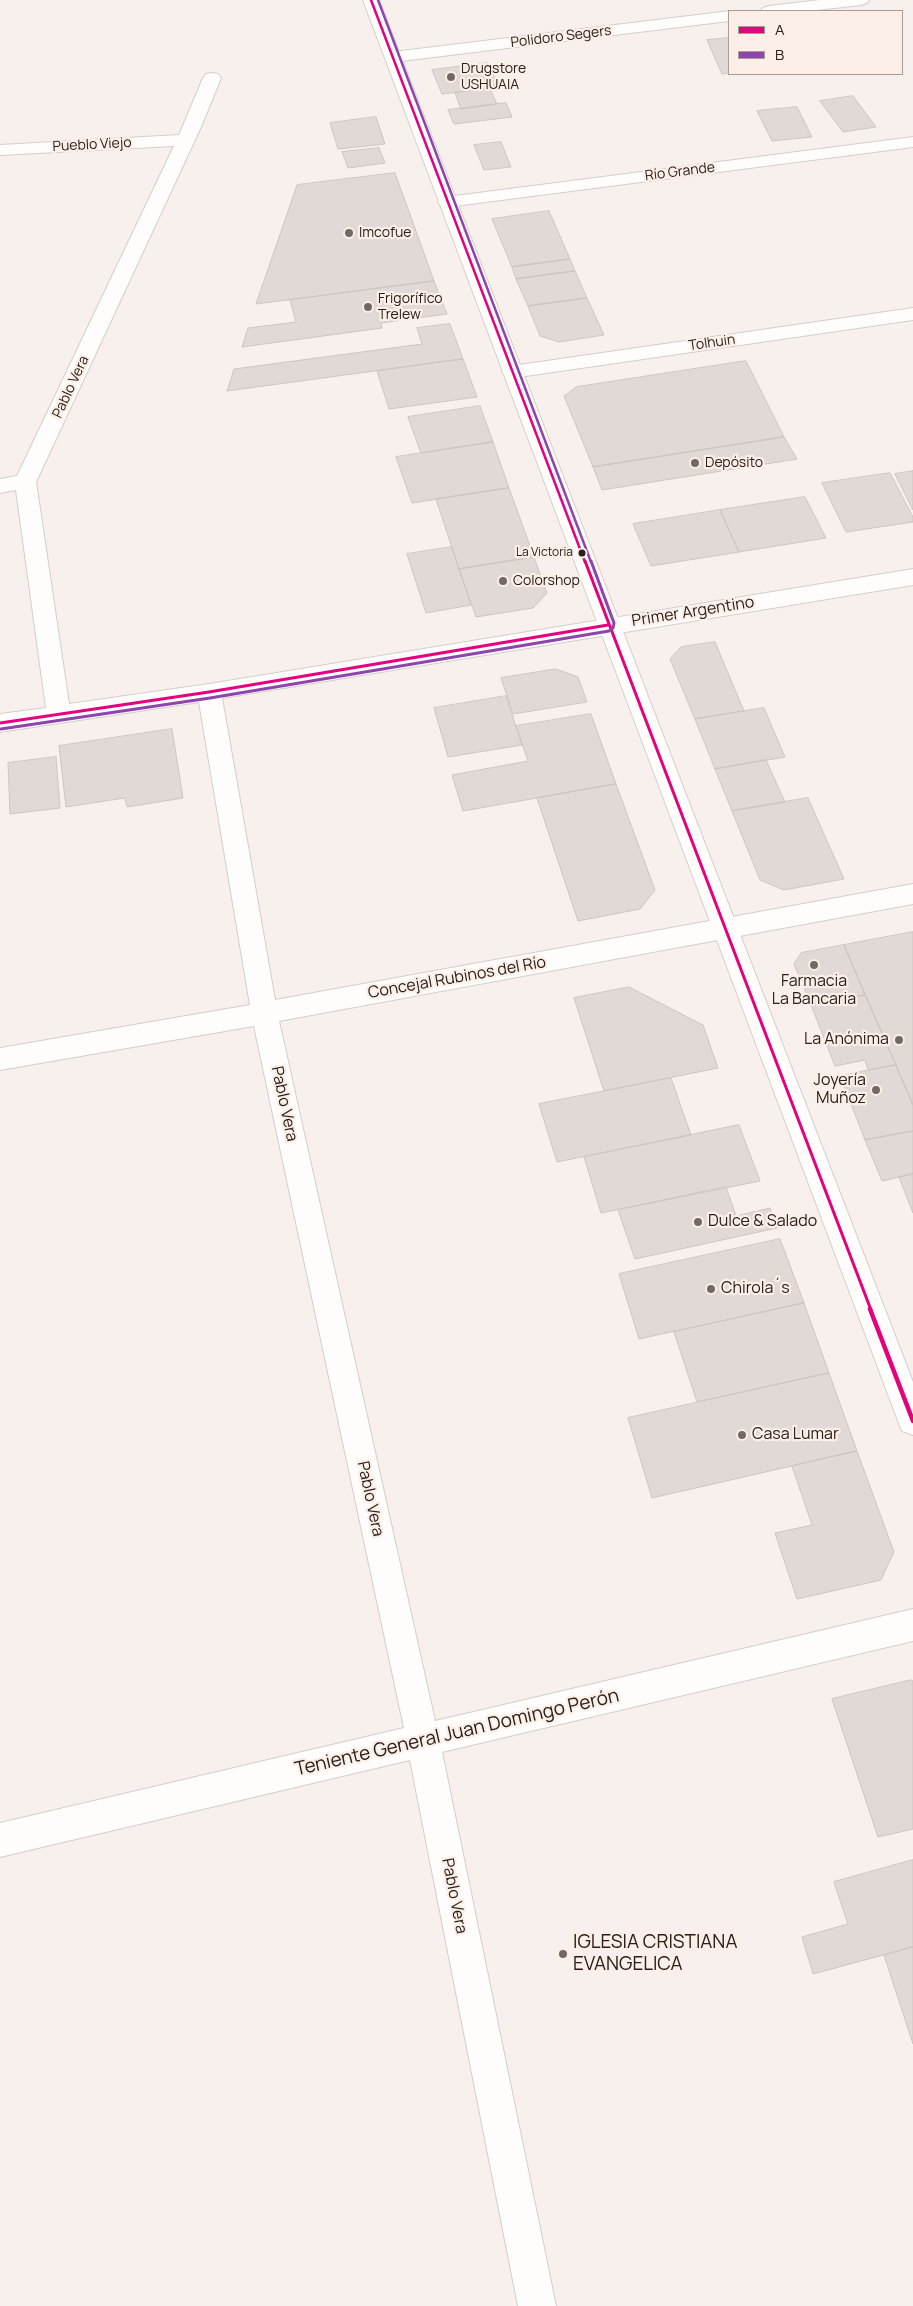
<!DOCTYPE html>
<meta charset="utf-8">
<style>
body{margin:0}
#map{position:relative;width:913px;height:2306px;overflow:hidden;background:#f7f0ec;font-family:Manrope,sans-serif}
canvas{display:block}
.legend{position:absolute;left:728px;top:10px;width:175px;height:65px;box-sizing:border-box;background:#fcefe8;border:1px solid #a79c96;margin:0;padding:6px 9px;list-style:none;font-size:15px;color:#28201c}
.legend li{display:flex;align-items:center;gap:10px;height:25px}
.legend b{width:25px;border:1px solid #a79c96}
</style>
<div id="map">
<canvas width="913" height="2306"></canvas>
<ul class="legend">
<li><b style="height:6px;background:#e5007d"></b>A</li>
<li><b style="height:6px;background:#8e44ad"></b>B</li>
</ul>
</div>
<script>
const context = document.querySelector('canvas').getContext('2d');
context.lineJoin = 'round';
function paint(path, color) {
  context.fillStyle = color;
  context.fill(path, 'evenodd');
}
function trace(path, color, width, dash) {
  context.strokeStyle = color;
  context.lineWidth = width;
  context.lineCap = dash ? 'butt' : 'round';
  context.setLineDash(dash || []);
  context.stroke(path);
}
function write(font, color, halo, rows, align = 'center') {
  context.font = font + ' Manrope,sans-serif';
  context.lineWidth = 4.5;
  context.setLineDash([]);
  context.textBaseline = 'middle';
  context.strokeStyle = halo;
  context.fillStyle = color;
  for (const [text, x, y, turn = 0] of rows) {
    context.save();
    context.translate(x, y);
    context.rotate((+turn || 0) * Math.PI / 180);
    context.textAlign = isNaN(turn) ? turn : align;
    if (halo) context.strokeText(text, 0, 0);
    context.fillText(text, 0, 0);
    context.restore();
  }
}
const building = new Path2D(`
 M729,38V73L722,74L707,40Z
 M488,63L499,87L442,94L432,70Z
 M490,89L497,104L461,109L455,93Z
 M853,96L876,127L843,132L820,101Z
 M506,103L512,117L454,124L448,110Z
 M797,107L812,137L772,141L757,111Z
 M376,117L385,144L338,149L330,123Z
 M501,142L511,167L484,170L474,145Z
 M379,148L385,163L348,168L342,152Z
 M395,173L434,281L256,304L297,185Z
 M549,211L570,259L512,267L492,219Z
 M570,259L575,271L516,279L512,267Z
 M575,271L587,298L528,306L516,279Z
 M434,281L447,314L381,323L382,328L242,347L248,328L296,322L290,300Z
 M587,298L604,335L559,342L540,336L528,306Z
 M450,324L463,359L227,391L234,369L422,344L417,328Z
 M463,359L477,397L389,409L377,371Z
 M746,361L784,437L593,467L564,396L576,387Z
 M480,406L493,442L421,453L408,417Z
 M784,437L797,459L602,490L593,467Z
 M493,442L509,488L412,503L396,457Z
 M913,471V510L895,474Z
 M890,473L913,517V522L846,532L822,483Z
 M509,488L534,557L459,569L436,499Z
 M805,497L826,538L739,552L720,510Z
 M720,510L739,552L651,566L633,524Z
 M452,547L471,605L426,613L407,554Z
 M534,557L547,593L533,608L476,617L459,569Z
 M715,642L744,711L695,719L670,659L681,647Z
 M556,669L578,677L587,702L513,714L501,678Z
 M506,696L522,745L448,757L434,708Z
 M764,708L785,757L715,769L695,719Z
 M591,714L616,784L463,811L452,775L528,761L516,726Z
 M172,729L183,798L127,807L125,798L66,807L59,746Z
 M56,757L60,808L10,814L8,763Z
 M766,760L785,802L732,811L715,769Z
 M616,784L655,890L640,909L578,921L537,798Z
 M808,798L844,879L784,890L760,880L732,811Z
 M913,932V1105L844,945Z
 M844,945L865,995L811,1005L794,964L801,953Z
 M629,987L703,1025L718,1068L604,1091L574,998Z
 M865,995L896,1065L868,1070L865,1060L835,1066L811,1005Z
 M896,1065L913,1105V1131L865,1140L840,1076Z
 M671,1078L691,1135L557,1162L539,1104Z
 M739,1125L760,1181L601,1213L584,1157Z
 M913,1131V1174L882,1181L865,1140Z
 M913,1174V1213L899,1177Z
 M726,1187L736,1216L770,1208L777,1228L635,1259L618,1210Z
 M780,1239L804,1303L639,1339L619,1274Z
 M804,1303L829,1373L697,1402L674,1332Z
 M829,1373L857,1451L652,1498L628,1418Z
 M857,1451L894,1552L881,1580L797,1599L775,1533L812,1525L792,1466Z
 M911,1680L913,1681V1829L878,1837L832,1699Z
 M913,1860V1947L813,1974L802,1937L848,1924L834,1882Z
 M913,1947V2044L884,1955Z`);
paint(building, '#e0d9d5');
trace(building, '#cdc5c1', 1);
const minor = new Path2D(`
 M820,0H869L867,3L861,5L808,11H761L763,8L769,6Z
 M730,11L729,21L393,62L387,61L385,57L387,53L393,52Z
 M212,73L218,74L221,78L201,127L36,482L69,704L209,684L913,569V585L222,698L275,1000L913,884V904L279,1021L435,1721L913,1609V1641L442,1752L556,2306H518L410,1760L0,1857V1823L404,1728L254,1026L0,1070V1048L250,1005L199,702L0,732V714L46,708L16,490L0,493V479L17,476L174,146L0,155V145L179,135L203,78L206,74Z
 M913,137V147L447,207L441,206L438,202L441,198L447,197Z
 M913,308V320L512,378L505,376L502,372L505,368L512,366Z`);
const major = new Path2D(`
 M363,0H379L913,1382V1435L902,1431L898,1421Z`);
trace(minor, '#d5ceca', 2);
trace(major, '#d5ceca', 2);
paint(minor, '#fefdfc');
paint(major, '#fefdfc');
trace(new Path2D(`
 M371,0L585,562`), '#e5007d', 2.5);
trace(new Path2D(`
 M585,561L871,1310
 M0,723L209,692L608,625`), '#e5007d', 3);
trace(new Path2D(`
 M870,1309L913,1421`), '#e5007d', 4.5);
trace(new Path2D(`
 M378,0L591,562`), '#8e44ad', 2.5);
trace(new Path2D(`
 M1,729L210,698L609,631L613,628L614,623L591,561`), '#8e44ad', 3);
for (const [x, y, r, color] of [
 [451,77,5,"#706965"],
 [349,233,5,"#706965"],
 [368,307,5,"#706965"],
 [695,463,5,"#706965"],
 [582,553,4.5,"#28201c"],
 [503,581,5,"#706965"],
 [814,965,5,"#706965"],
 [899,1040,5,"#706965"],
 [876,1090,5,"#706965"],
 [698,1222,5,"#706965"],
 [711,1289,5,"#706965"],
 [742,1435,5,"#706965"],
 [563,1954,5,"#706965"]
]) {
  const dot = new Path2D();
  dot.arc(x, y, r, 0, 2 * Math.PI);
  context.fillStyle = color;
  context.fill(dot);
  trace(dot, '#fcefe8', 2);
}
write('12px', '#28201c', '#fcefe8', [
 ["La Victoria",573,553]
], 'right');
write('14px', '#28201c', '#fcefe8', [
 ["Polidoro Segers",561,37,-7],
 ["Pueblo Viejo",92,145,-3],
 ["Río Grande",680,172,-7],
 ["Tolhuin",712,343,-8],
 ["Pablo Vera",71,387,-65]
]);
write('14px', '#28201c', '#fcefe8', [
 ["Drugstore",461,69],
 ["USHUAIA",461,85],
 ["Imcofue",359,233],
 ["Frigorífico",378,299],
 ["Trelew",378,315],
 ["Depósito",705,463],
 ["Colorshop",513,581]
], 'left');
write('16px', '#28201c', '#fcefe8', [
 ["Primer Argentino",693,612,-9],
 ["Concejal Rubinos del Río",457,978,-10],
 ["Pablo Vera",284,1104,78],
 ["Pablo Vera",370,1499,78],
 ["Pablo Vera",454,1896,79]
]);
write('16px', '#28201c', '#fcefe8', [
 ["Farmacia",814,982,"center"],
 ["La Bancaria",814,1000,"center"],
 ["La Anónima",889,1040,"right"],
 ["Joyería",866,1081,"right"],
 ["Muñoz",866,1099,"right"],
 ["Dulce & Salado",708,1222],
 ["Chirola´s",721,1289],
 ["Casa Lumar",752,1435]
], 'left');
write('19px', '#28201c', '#fcefe8', [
 ["Teniente General Juan Domingo Perón",457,1733,-13]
]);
write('19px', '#28201c', '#fcefe8', [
 ["IGLESIA CRISTIANA",573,1943],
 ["EVANGELICA",573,1965]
], 'left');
</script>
